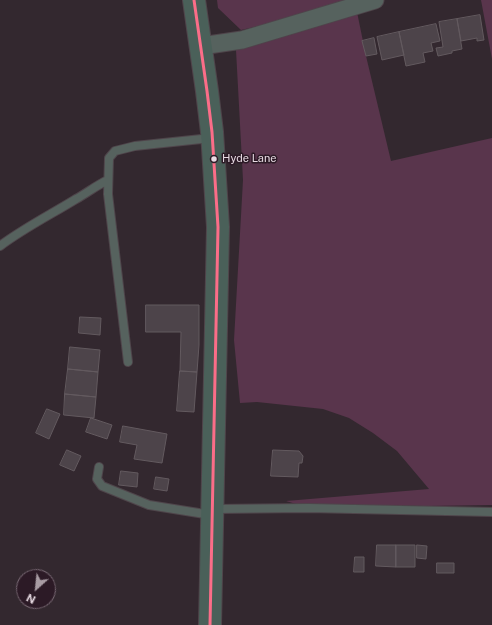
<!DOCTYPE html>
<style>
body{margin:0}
#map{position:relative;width:492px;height:625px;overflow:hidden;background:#33282f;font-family:"Public Sans",sans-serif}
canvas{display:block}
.north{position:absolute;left:16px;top:569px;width:40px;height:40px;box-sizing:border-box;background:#2c1a26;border:1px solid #776772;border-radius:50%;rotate:207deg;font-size:11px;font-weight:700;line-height:16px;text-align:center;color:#e8dbe3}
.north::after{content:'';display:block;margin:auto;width:14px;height:18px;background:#a99ca4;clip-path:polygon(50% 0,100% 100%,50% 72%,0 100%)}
</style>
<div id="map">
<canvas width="492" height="625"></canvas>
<div class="north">N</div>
</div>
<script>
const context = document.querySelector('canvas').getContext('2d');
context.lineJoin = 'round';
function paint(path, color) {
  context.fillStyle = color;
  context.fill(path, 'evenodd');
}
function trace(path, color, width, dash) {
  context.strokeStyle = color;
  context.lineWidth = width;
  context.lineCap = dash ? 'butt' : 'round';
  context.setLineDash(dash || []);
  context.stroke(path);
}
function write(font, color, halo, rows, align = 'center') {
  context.font = font + ' "Public Sans",sans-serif';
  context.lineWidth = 3;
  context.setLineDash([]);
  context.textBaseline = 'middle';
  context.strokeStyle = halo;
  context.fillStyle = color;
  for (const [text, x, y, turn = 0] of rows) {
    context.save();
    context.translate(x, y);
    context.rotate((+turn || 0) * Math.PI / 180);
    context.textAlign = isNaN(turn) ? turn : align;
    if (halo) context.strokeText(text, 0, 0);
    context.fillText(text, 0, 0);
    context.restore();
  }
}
paint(new Path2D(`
 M217,0H347L290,19L241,30L218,8Z
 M481,0H492V59Z
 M357,12L366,56L391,161L492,138V505L426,506L296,504L286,501L429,489L397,451L373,433L349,418L323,409L257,402L240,403L234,340L243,180L236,50Z`), '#59354c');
const building = new Path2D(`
 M480,15L484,40L477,41V38L461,41L457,19Z
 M457,19L462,49L452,51V53L438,56L436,48L443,47L439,22Z
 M436,24L440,41L431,43L433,51L423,53L425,62L406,66L399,32Z
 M399,32L404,55L382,60L377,37Z
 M374,38L377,54L366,56L362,41Z
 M146,305H199V345L197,372L180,371L181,332H146Z
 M80,317L101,318L100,335L79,333Z
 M70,347L100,350L98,372L68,369Z
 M68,369L98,372L96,397L65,394Z
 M180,371L197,372L194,412L177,411Z
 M65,394L96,397L94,418L64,415Z
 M47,409L60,414L49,439L36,433Z
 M91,418L112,425L107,439L86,432Z
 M123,426L167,434L162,463L134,459L137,445L120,442Z
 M67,450L81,456L74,471L60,465Z
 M273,450L299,451L303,456L302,463H299L298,477L271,476Z
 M121,471L138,473L137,487L119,485Z
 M156,477L169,479L167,491L154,489Z
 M377,545H396V567L376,566Z
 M396,545H415V567H396Z
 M417,545L427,546L426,559L417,558Z
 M355,557H364V572H354Z
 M437,563H454V573H437Z`);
paint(building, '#4d444a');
trace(building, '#635a5f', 1);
const lane = new Path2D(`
 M0,246C24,228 50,215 76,199C87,193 97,185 108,180
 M128,362L108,194L109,158L115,151L135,146L211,138
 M99,467L97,479L102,486L149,505L211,515
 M213,509L308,508L492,512`);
const street = new Path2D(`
 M201,46L242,40L375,0`);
const secondary = new Path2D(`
 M194,0L207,91L212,132L218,227L210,625`);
trace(lane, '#4f454b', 10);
trace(street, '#4f454b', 19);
trace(secondary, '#4f454b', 24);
trace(lane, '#56625e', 8);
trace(street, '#56625e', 17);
trace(secondary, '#4a6059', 22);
trace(new Path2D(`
 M194,0L207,91L212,132L218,227L210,625`), '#fb6d88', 3);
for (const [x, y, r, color] of [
 [214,159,3.5,"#e8dbe3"]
]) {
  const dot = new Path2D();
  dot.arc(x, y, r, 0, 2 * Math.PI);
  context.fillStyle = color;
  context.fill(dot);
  trace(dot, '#2c1a26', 1.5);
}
write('11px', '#e8dbe3', '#2c1a26', [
 ["Hyde Lane",222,159]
], 'left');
</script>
